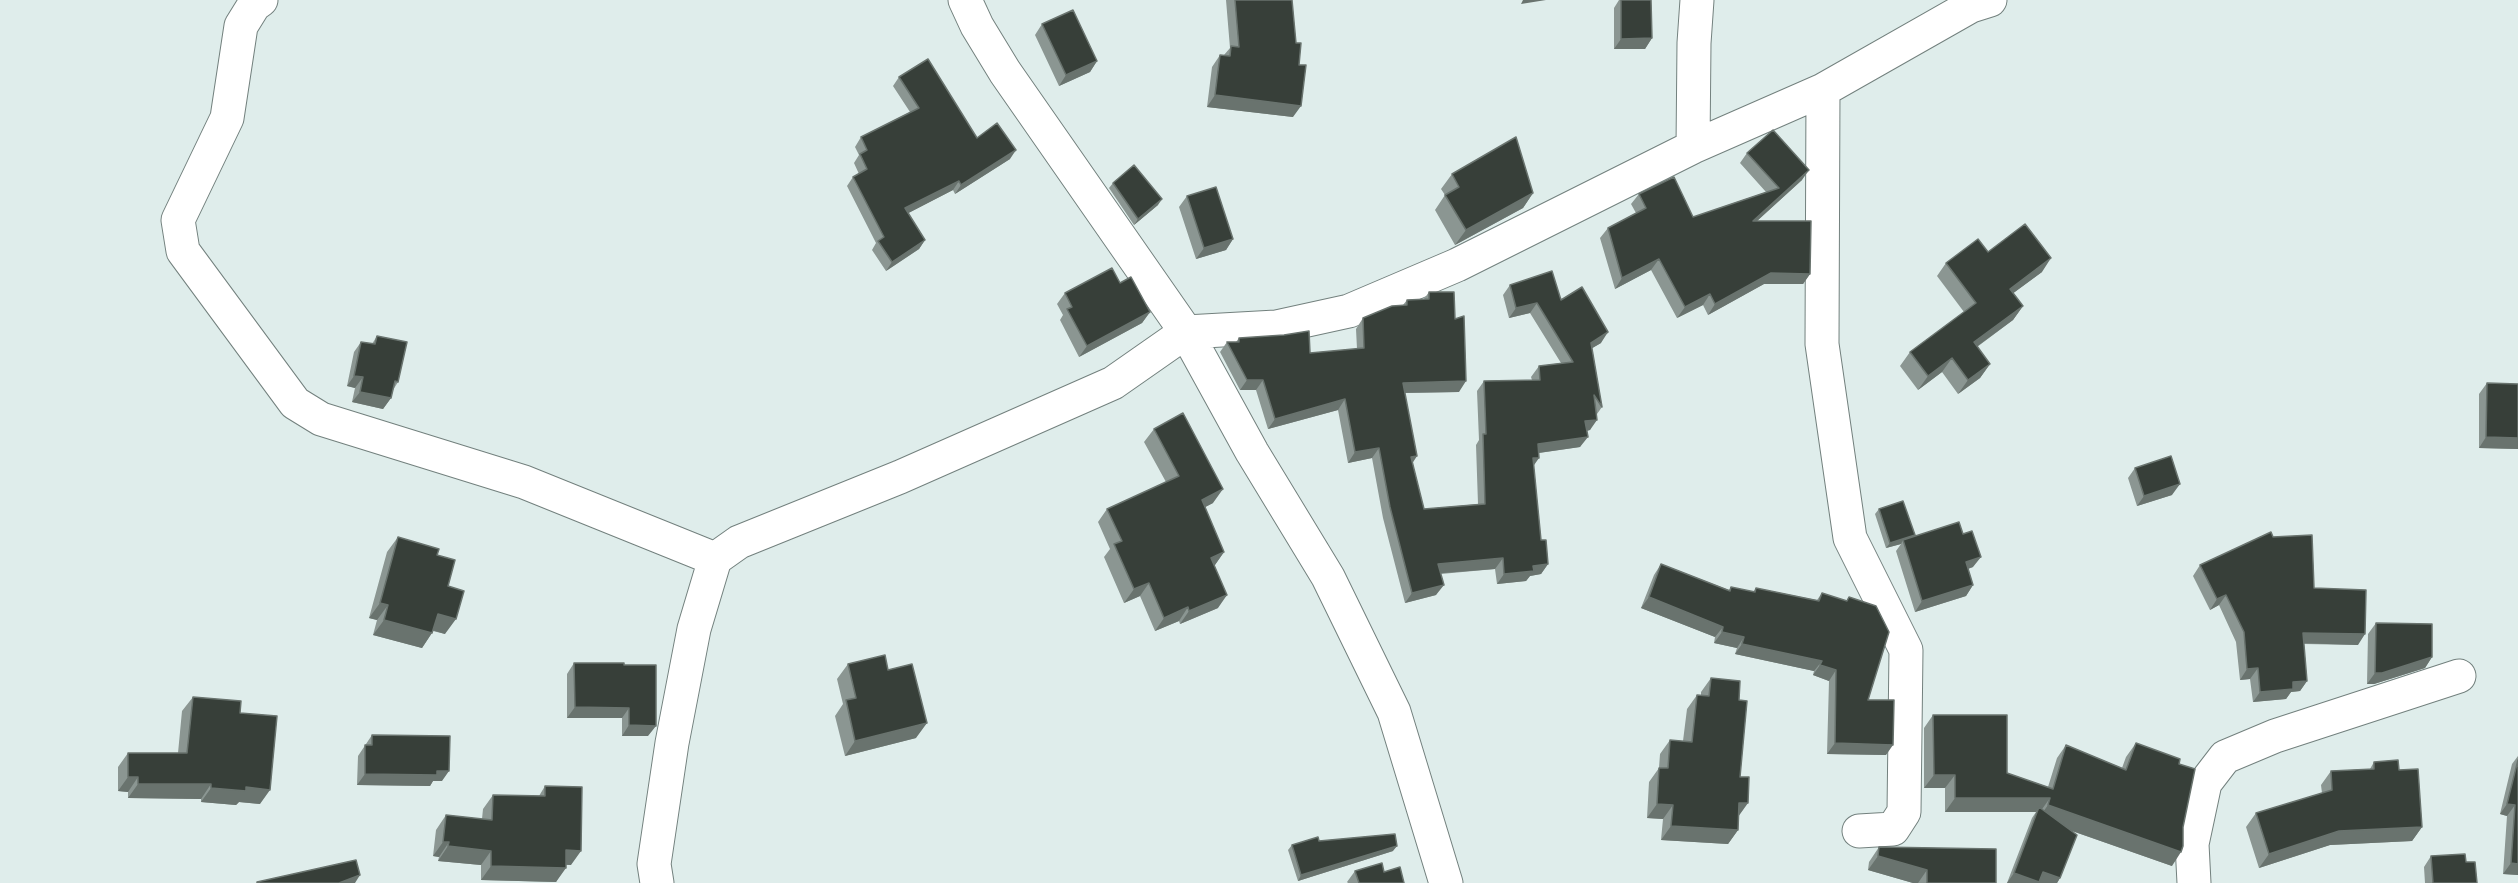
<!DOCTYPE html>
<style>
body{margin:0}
canvas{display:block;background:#dfedeb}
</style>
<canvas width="2518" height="883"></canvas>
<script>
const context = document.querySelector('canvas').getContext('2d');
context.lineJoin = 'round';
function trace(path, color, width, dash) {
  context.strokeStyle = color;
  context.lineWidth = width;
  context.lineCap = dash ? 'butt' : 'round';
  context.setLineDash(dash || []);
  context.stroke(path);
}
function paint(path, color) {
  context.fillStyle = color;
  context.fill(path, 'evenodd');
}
const minor = new Path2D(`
 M261,0L254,5L241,26L227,118L178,220L183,251L295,403L321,419L524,482L715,559
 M965,0L977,26L1005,72L1186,332L1252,452L1328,577L1394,712L1446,883
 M1823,90L1822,344L1850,538L1906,650L1904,812L1893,829L1859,831
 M1693,147L1694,43L1697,0
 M657,883L654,864L672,743L694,629L715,559L739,542L900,477L1113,383L1186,332L1276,327L1349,311L1457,265L1693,147L1823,90L1971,6L1990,0
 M2194,883L2192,844L2205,783L2225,757L2275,736L2459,676`);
trace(minor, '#73817e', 35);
trace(minor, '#fff', 33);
paint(new Path2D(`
 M1226,0H1292L1293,117L1207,107L1212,67L1220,55H1224L1230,48Z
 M1619,0H1651L1652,38L1645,49H1614V8Z
 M1042,24L1097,61L1090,72L1059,86L1035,35Z
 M899,77L977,138L1010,159L955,194L953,190L908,213L925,240L919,249L886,271L872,250L876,243L847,186L853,177L859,174L854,163L859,155L855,147L861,137L910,112L893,86Z
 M1747,153L1802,180L1757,221L1810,274L1803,284H1764L1708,315L1703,305L1677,318L1651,270L1615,289L1600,238L1608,228L1636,213L1631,204L1639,194L1693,217L1766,192L1740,163Z
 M1452,174L1533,193L1523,208L1455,245L1435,210L1445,195L1441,189Z
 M1113,183L1158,205L1134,225L1109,188Z
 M1187,196L1233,239L1226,250L1196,259L1179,207Z
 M1946,263L2042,272L2013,293L2023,306L2013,320L1977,347L1990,364L1980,378L1958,394L1942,372L1918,390L1900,366L1910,352L1964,312L1937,276Z
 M1120,283L1150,312L1142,323L1079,357L1060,320L1063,315L1057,304L1065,293Z
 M1510,285L1561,300L1601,343L1592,348L1602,407L1597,414L1590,430L1587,431L1580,447L1539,453L1533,466L1541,540L1548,564L1541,574L1530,576L1526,581L1497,584L1495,569L1441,574L1436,595L1405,603L1383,518L1372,458L1348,463L1338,410L1268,429L1256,390H1240L1220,352L1227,342H1236L1239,338L1310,353L1357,349L1356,329L1363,318L1403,305L1407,300L1424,299L1429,292L1455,319L1459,392L1405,393L1412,464L1424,509L1478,504L1476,445L1479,440L1477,391L1484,381L1532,380L1531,377L1539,366L1561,363L1530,313L1509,318L1503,295Z
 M377,336L398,382L393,390L391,398L383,409L352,402L355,388L347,386L354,352L361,342L372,344Z
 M2487,383L2518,449L2479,448V394Z
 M1154,429L1213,503L1205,507L1224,552L1214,566L1218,608L1180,624L1179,621L1155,631L1140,596L1124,603L1104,557L1110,549L1098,522L1107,509L1166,482L1144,442Z
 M2135,468L2172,495L2137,506L2128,478Z
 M1879,509L1913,537L1973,567L1968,569L1973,585L1966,596L1915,612L1896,551L1901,544L1886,548L1875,514Z
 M398,537L437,555L448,586L445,634L433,631L422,648L373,635L377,620L369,618L387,552Z
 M2273,537L2314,588L2358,645L2304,644L2307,681L2300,691L2291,692L2286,699L2253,702L2250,679L2240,680L2236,642L2219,605L2210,610L2193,576L2200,565Z
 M1661,564L1729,590L1731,587L1753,592L1756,588L1817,600L1822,593L1846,601L1849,597L1868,700L1886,755L1827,754L1829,681L1813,675L1814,671L1735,654L1737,648L1714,643L1715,637L1641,608L1654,575Z
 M2376,623L2432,657L2425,668L2374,684H2367L2368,634Z
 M574,663L624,665L648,736H622V718H567V674Z
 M848,664L888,670L916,738L845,756L835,716L843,704L837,679Z
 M1711,678L1739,700L1740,777L1738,830L1728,844L1661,840L1663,819L1647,818L1649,782L1659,768L1660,754L1670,740L1683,741L1687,709L1697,695H1701V692Z
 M193,697L240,713L260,804L239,802L236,805L201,802V799L128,798V792L118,791V767L128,753H178L182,711Z
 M1933,715L2007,773L2048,787L2057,758L2066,745L2122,768L2126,757L2136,743L2179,764L2172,866L2069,830L2060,878L2057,883H2007L2032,818L2036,812H1945V788H1924V728Z
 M372,735L442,781H433L430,786L357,785L358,756Z
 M2518,756V875L2503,874L2507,816L2500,814L2512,764Z
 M2374,762L2399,770L2422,827L2412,841L2330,845L2259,868L2246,827L2256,813L2322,793L2321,785L2331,771L2370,769Z
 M545,786L571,865H566L556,882L481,880V865L438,861L439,857L433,856L436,830L446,815L482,819L483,809L493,795L539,796Z
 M1319,841L1393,851L1298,881L1288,850L1292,845Z
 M1879,847L1996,883H1913L1868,870L1869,862Z
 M2431,856L2466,862L2477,883H2425L2424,867Z
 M1355,871L1404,883H1348L1347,882Z`), '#8b9692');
paint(new Path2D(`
 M1523,0H1546L1521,4Z
 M1652,38L1645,49H1614L1621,39Z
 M1097,61L1090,72L1059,86L1066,75Z
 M1215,95L1301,106L1293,117L1207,107Z
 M1016,150L1010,159L955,194L961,185Z
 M1809,170L1802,180L1746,231L1753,221Z
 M959,181L953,190L899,218L905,208Z
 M1533,193L1523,208L1455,245L1466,230Z
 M1162,199L1158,205L1134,225L1138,219Z
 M1233,239L1226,250L1196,259L1204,248Z
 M925,240L919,249L886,271L892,262Z
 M2051,258L2042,272L2000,303L2010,289Z
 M1659,259L1651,270L1615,289L1622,278Z
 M1771,273L1810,274L1803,284H1764L1708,315L1715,304Z
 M1710,294L1703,305L1677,318L1685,307Z
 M1537,303L1530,313L1509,318L1516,308Z
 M2023,306L2013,320L1964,356L1974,342Z
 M1150,312L1142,323L1079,357L1087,346Z
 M1608,332L1601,343L1584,353L1591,343Z
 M1952,358L1942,372L1918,390L1928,376Z
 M1990,364L1980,378L1958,394L1968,380Z
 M354,376L363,377L355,388L347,386Z
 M1247,380H1263L1256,390H1240Z
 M1466,381L1459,392L1396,393L1403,383Z
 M360,392L391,398L383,409L352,402Z
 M1345,399L1338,410L1268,429L1275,419Z
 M1597,420L1590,430L1578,432L1585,421Z
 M1588,437L1580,447L1531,454L1538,444Z
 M2486,437L2518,438V449L2479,448Z
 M1379,448L1372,458L1348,463L1355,452Z
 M1417,456L1410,467L1411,457Z
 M1533,458H1539L1532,468Z
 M2180,484L2172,495L2137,506L2144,496Z
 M1223,489L1213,503L1192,514L1202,500Z
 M1915,535L1911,541L1903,540L1901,544L1886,548L1890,543Z
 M1224,552L1215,565L1201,571L1211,558Z
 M1981,557L1973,567L1958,572L1966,562Z
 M1503,558L1495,569L1431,574L1438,564Z
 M1548,564L1541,574L1530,576L1526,581L1497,584L1504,574L1533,566Z
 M1149,583L1140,596L1124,603L1134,589Z
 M1444,585L1436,595L1405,603L1412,593Z
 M1973,585L1966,596L1915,612L1922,601Z
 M1227,595L1218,608L1180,624L1189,611Z
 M2226,595L2219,605L2210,610L2217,599Z
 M1649,597L1723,627L1715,637L1641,608Z
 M380,603L388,605L377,620L369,618Z
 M1188,607L1179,621L1155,631L1164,618Z
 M438,614L456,619L445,634L428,629Z
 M384,620L432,633L422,648L373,635Z
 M1722,632L1744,637L1737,648L1714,643Z
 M2303,633L2365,634L2358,645L2296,643Z
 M1742,644L1822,661L1814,671L1735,654Z
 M2432,657L2425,668L2374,684H2367L2375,673Z
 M1820,665L1836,670L1829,681L1813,675Z
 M2258,668L2250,679L2240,680L2247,669Z
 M2307,681L2300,691L2291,692L2286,699L2253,702L2260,692L2293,682Z
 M575,707L629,708L622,718H567Z
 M927,723L916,738L845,756L855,741Z
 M629,725L656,726L648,736H622Z
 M1835,743L1893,745L1886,755L1827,754Z
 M437,771H449L442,781H433L430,786L357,785L365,774Z
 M1934,775H1955L1945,788H1924Z
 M128,777H138L128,792L118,791Z
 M138,784H211L201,799L128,798Z
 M246,787L270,790L260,804L239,802L236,805L201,802L211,788Z
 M1955,798H2050L2040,812L2039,807L2036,812H1945Z
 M1739,803H1748L1738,817Z
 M1657,804L1673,805L1663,819L1647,818Z
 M2507,804L2515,805L2507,816L2500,814Z
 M2048,805L2181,852L2172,866L2038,819Z
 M1671,826L1738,830L1728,844L1661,840Z
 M2422,827L2412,841L2330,845L2259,868L2269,854L2339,831Z
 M443,842H449L439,857L433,856Z
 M448,846L491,851L481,865L438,861Z
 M1397,846L1393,851L1298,881L1301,875Z
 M566,850L581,851L571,865L556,864Z
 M1878,856L1927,870L1918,883H1913L1868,870Z
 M2511,863L2518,864V875L2503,874Z
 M491,866L566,868L556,882L481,880Z
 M2043,872L2060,878L2057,883H2007L2014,873Z
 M360,875L355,883H339Z`), '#69736e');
const building = new Path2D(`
 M1235,0H1292L1296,43H1301L1299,65H1306L1301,106L1215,95L1220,55L1230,56L1231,46L1239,47Z
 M1621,0H1651L1652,38L1621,39Z
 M1073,10L1097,61L1066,75L1042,24Z
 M928,59L977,138L997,123L1016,150L961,185L959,181L905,208L925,240L892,262L878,241L884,237L853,177L867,169L860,154L867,150L861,137L919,108L899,77Z
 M1773,130L1809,170L1753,221H1811L1810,274L1771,273L1715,304L1710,294L1685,307L1659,259L1622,278L1608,228L1646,208L1639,194L1674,177L1693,217L1779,188L1747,153Z
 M1516,137L1533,193L1466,230L1445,195L1459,187L1452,174Z
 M1134,165L1162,199L1138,219L1113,183Z
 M1216,187L1233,239L1204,248L1187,196Z
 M2025,224L2051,258L2010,289L2023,306L1974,342L1990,364L1968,380L1952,358L1928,376L1910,352L1976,303L1946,263L1978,239L1988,252Z
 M1112,268L1120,283L1131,277L1150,312L1087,346L1067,309L1072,307L1065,293Z
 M1552,271L1561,300L1582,287L1608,332L1591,343L1602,407L1594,395L1597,420L1585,421L1588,437L1538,444L1539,458H1533L1541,540H1546L1548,564L1533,566L1534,571L1504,574L1503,558L1438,564L1444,585L1412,593L1390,507L1379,448L1355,452L1345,399L1275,419L1263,380H1247L1227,342H1239V338L1284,335L1309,331L1310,353L1364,348L1363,318L1392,306L1407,305V300L1429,299V292H1454L1455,319L1464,316L1466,381L1403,383L1417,456L1411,457L1424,509L1485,504L1483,434H1486L1484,381L1540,380L1539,366L1573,362L1537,303L1516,308L1510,285Z
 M377,336L407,342L398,382L395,381L391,398L360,392L363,377L354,376L361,342L375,344Z
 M2487,383L2518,384V438L2486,437Z
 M1183,413L1223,489L1202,500L1224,552L1211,558L1227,595L1189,611L1188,607L1164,618L1149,583L1134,589L1114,544L1122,541L1107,509L1179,476L1154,429Z
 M2171,456L2180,484L2144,496L2135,468Z
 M1903,501L1915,535L1890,543L1879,509Z
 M1959,522L1963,534L1972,531L1981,557L1966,562L1973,585L1922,601L1903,540Z
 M2271,532L2273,537L2312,535L2314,588L2366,590L2365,634L2303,633L2307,681L2293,682V689L2260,692L2258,668L2247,669L2244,632L2226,595L2217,599L2200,565Z
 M398,537L439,549L437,555L455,560L448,586L464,591L456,619L438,614L432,633L384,620L388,605L380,603Z
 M1661,564L1730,591L1731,587L1755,592L1756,588L1819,601L1822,593L1847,601L1849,597L1876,606L1889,632L1868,700H1894L1893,745L1835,743L1836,670L1820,665L1822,661L1742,644L1744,637L1722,632L1723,627L1649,597Z
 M2376,623L2432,624V657L2382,673H2375Z
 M885,655L888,670L912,664L927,723L855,741L846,700L856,698L848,664Z
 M574,663H624V665H656V726L629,725V708L575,707Z
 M1711,678L1740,681L1739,700L1747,701L1740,777H1749L1748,803H1739L1738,830L1671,826L1673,805L1657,804L1659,768H1668L1670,740L1692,742L1697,695L1709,696Z
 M193,697L241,701L240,713L277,716L270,790L246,787V791L211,788V784H138V777H128V753H187Z
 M1933,715H2007V773L2053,789L2066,745L2126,770L2136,743L2180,759L2179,764L2195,769L2183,827V846L2181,852L2048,805L2050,798H1955V775H1934Z
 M372,735L450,736L449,771H437V775L365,774V745H372Z
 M2398,760L2399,770L2418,769L2422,827L2339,831L2269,854L2256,813L2332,790L2331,771L2374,769V762Z
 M2518,760V864L2511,863L2515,805L2507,804Z
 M545,786L582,787L581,851L566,850V868L491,866V851L448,846L449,842H443L446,815L492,820L493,795L545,796Z
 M2039,807L2077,835L2060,878L2043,872L2039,882L2014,873Z
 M1395,834L1397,846L1301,875L1292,845L1318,837L1319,841Z
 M1879,847L1996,849V883H1927V870L1878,856Z
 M2465,854L2466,862H2475L2477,883H2433L2431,856Z
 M356,860L360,875L339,883H257V882Z
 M1382,863L1384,872L1400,867L1404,883H1359L1355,871Z`);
paint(building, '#373f39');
trace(building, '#69736e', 1.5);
</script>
